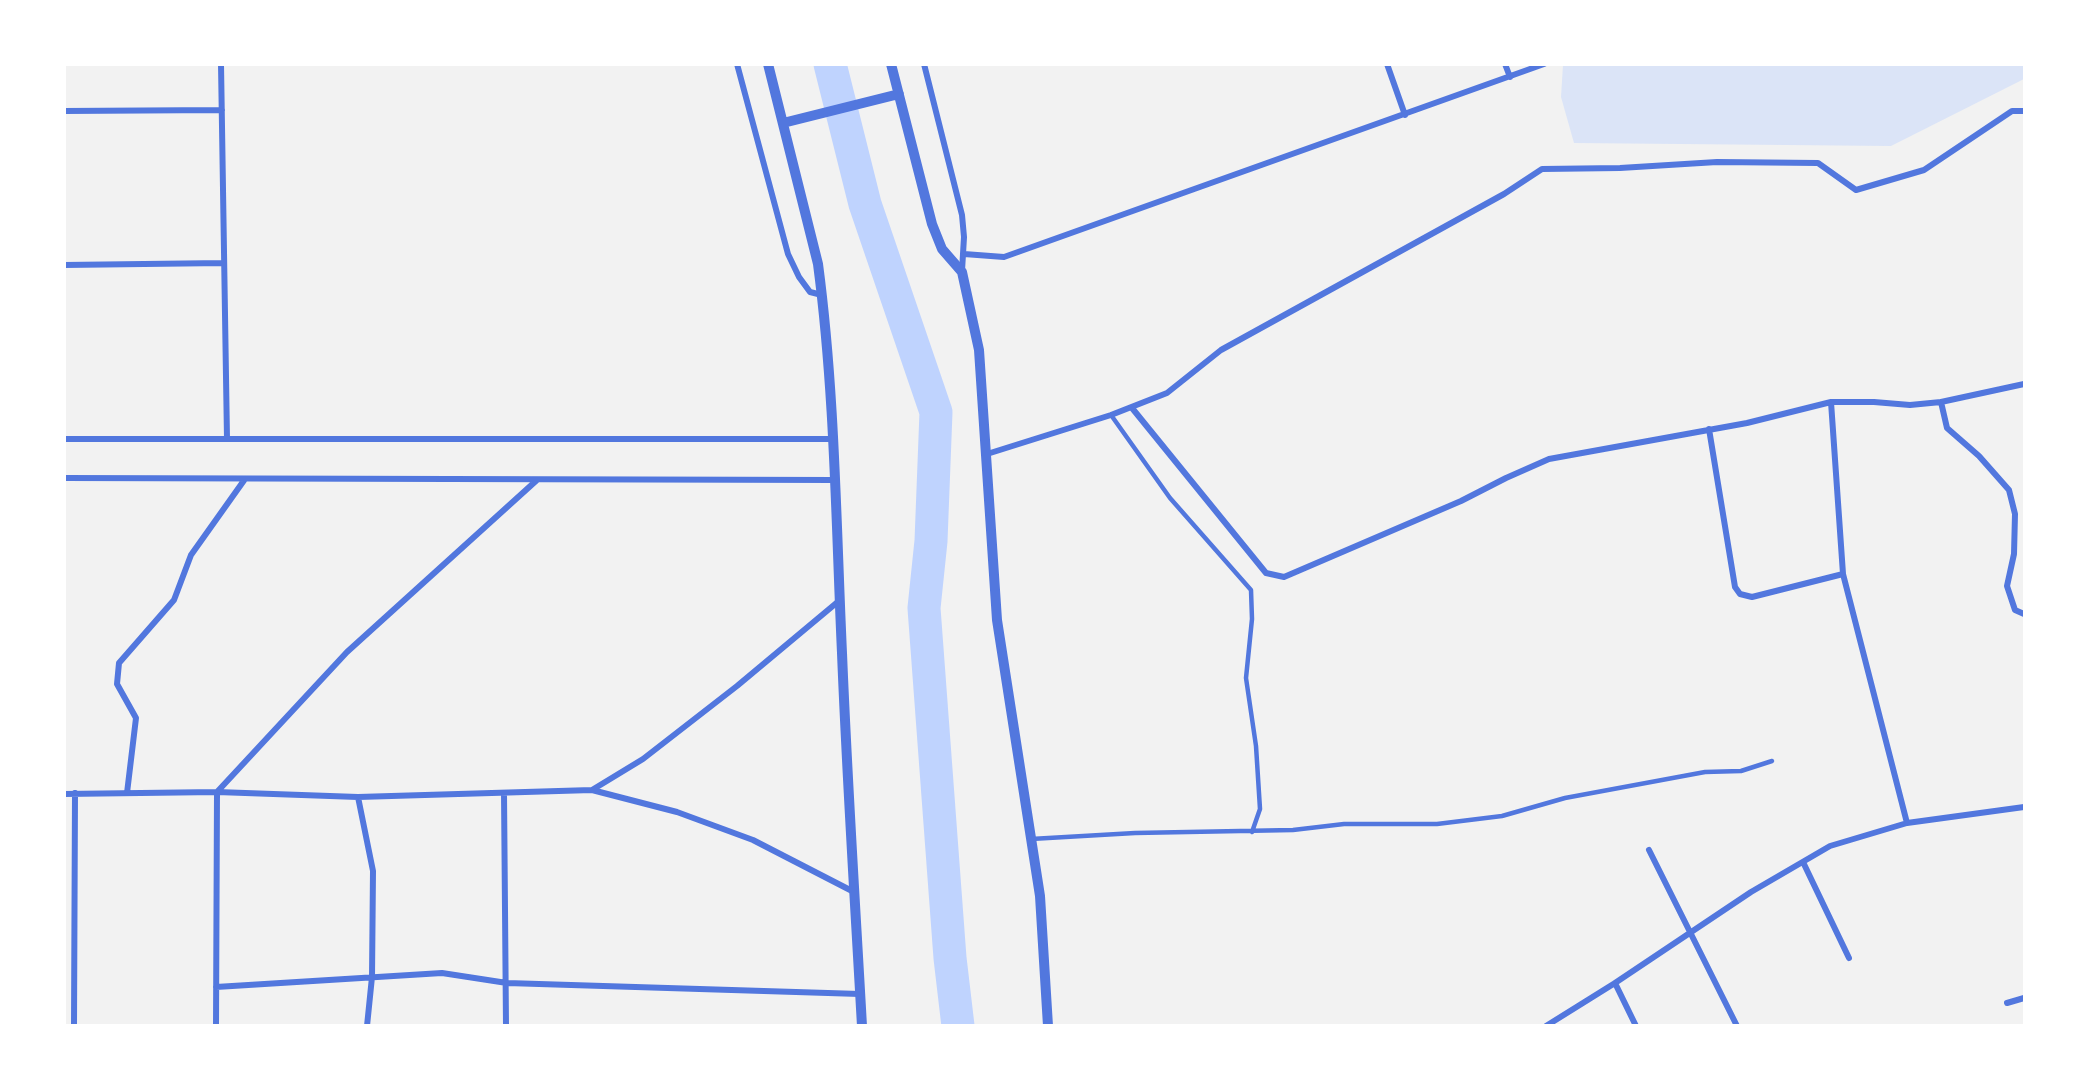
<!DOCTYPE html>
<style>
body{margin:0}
#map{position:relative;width:2089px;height:1090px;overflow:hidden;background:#f2f2f2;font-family:"Work Sans",sans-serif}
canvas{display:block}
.frame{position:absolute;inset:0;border:66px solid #fff;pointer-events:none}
</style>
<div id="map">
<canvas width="2089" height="1090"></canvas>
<div class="frame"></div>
</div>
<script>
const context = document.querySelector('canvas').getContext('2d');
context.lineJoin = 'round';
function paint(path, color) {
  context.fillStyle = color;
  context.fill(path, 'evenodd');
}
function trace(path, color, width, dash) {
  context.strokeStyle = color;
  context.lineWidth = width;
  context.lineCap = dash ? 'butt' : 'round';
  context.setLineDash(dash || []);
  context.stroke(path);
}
paint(new Path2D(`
 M1563,65L2024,64V79L1891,146L1574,143L1561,97Z`), '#dbe4f7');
trace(new Path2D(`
 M830,64L865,204L936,412L931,541L924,608L950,958L958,1026`), '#bfd3fe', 33);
trace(new Path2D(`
 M1111,415L1170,498L1251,590L1252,619L1246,678L1256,746L1260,809L1252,832
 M1031,839L1135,833L1293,830L1344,824H1437L1502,816L1565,798L1705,772L1741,771L1772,761`), '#5277de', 4.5);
trace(new Path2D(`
 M221,64L227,439
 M737,64L788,254L799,277L810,292L822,295
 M924,64L962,215L964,237L962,271
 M1387,64L1405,115
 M1505,64L1510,77
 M64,111L222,110
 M964,254L1004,257L1544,64
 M64,265L224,263
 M1831,402L1843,574L1907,823
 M1941,402L1947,428L1979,456L2009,490L2015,514L2014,554L2007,586L2015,610L2024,614
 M1132,408L1266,573L1284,577L1461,501L1506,478L1549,459L1747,423L1831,402H1874L1910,405L1941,402L2024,384
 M1709,429L1735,587L1740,594L1752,597L1843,574
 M64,439H833
 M987,454L1111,415L1167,393L1221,350L1504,194L1542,169L1620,168L1717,162L1818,163L1856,190L1924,170L2012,111H2024
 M64,478L835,480
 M592,790L643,759L737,686L840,600
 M127,793L136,718L117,684L119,663L174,600L191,555L245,479
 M504,793L506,1026
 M64,794L217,792L358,797L592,790L677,812L753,840L854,892
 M358,797L373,871L372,977L367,1026
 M1649,850L1737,1026
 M1803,862L1849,958
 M1615,983L1636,1026
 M216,987L442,973L507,983L860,994
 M2007,1003L2024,998
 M74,1026L75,793
 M216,1026L217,792L347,652L537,480
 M1546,1026L1615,983L1751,892L1830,846L1907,823L2024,807`), '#5277de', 6);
trace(new Path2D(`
 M768,64L818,264C835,393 836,524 842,653C847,778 855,901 862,1026
 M891,64L932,224L942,249L962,272L979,350L997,620L1040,896L1048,1026
 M783,123L899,94`), '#5277de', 10);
</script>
